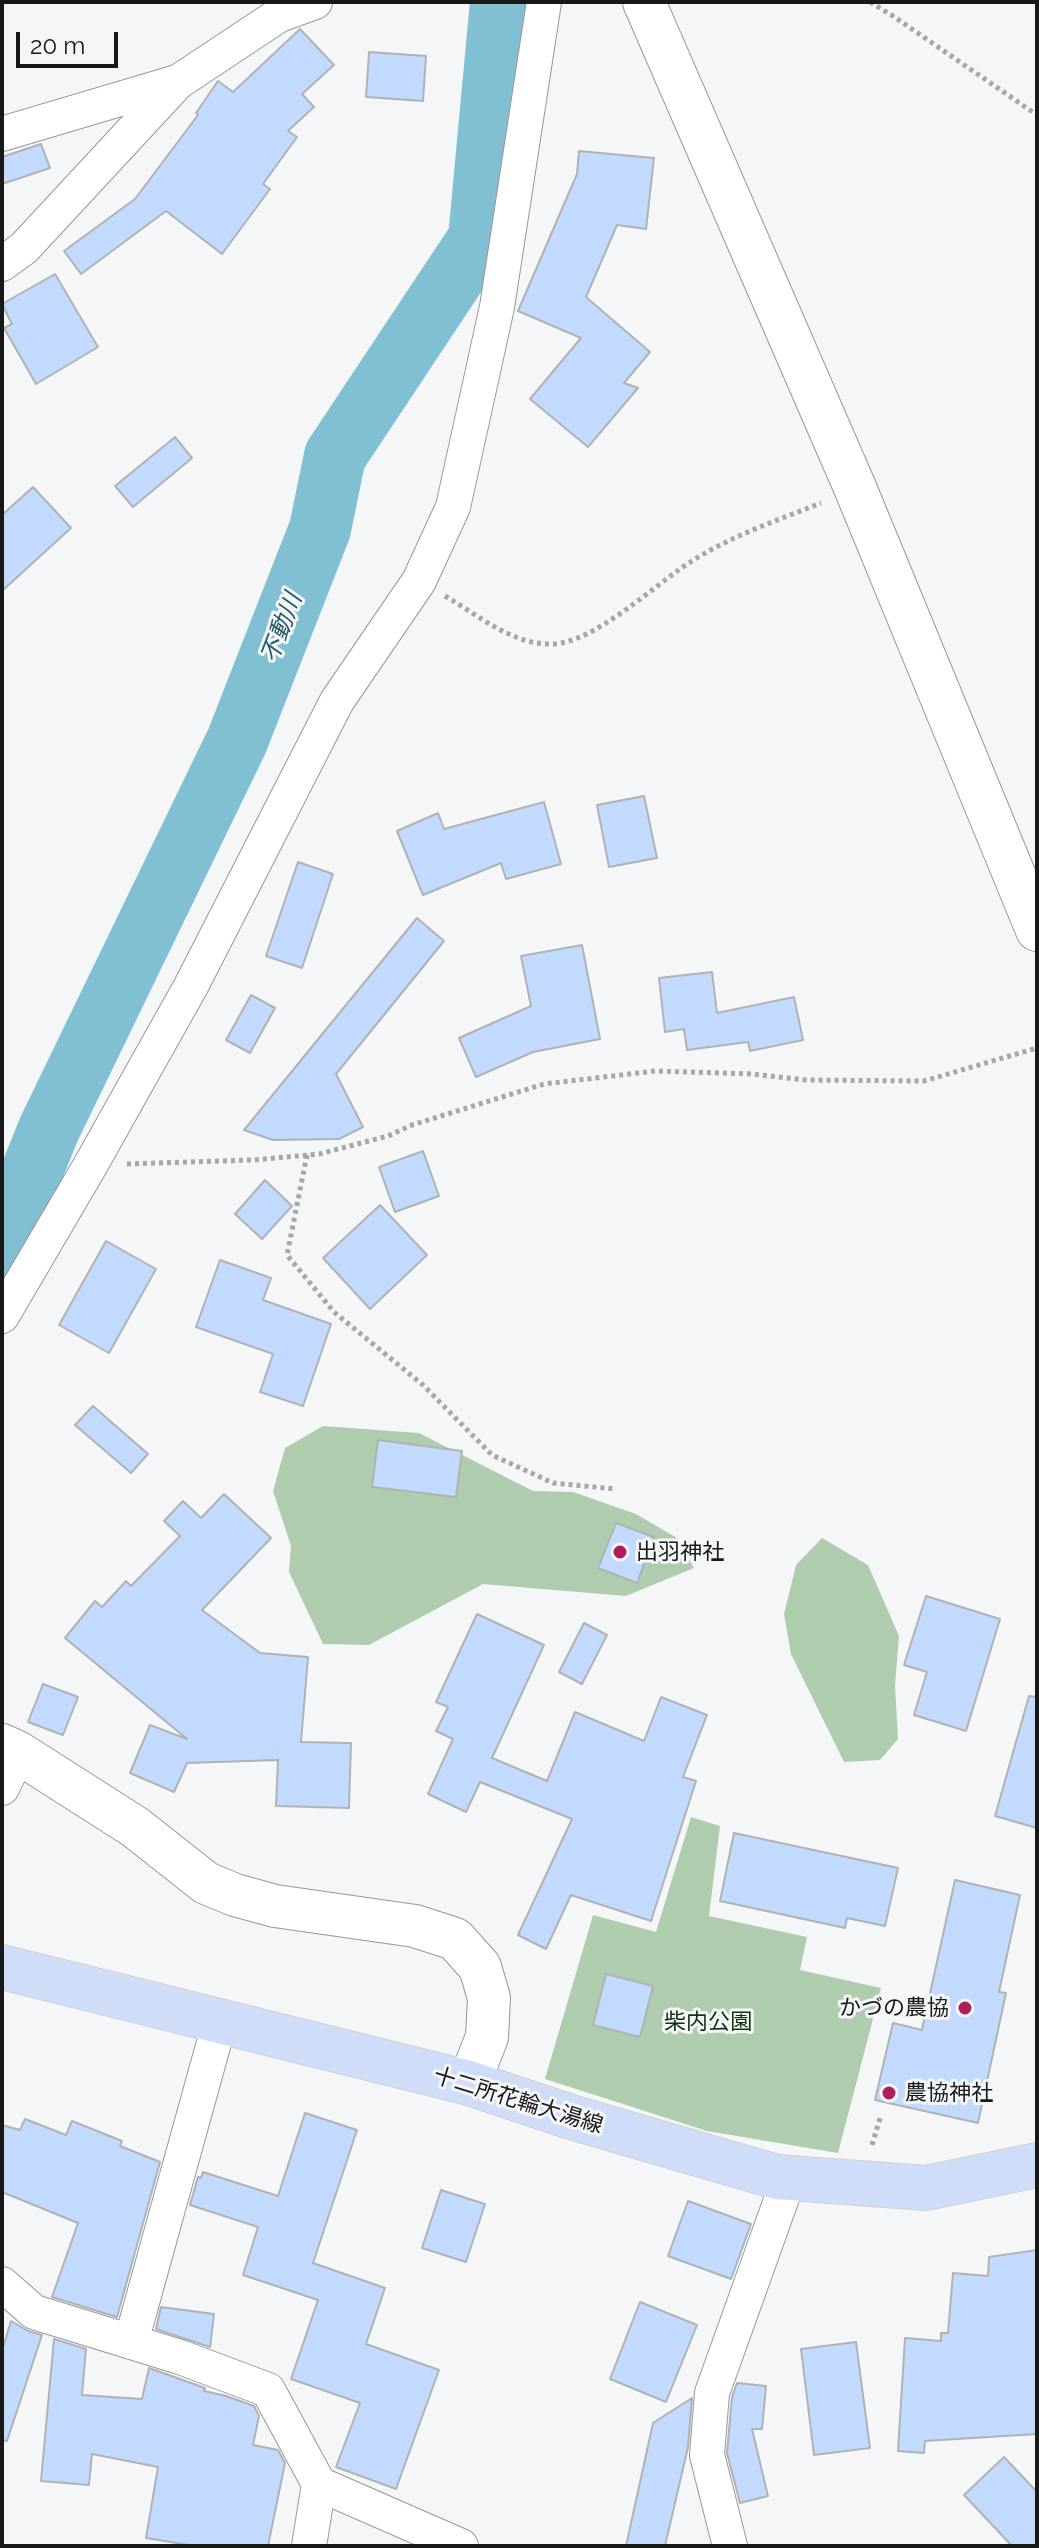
<!DOCTYPE html>
<meta charset="utf-8">
<style>
body{margin:0}
#map{position:relative;width:1039px;height:2548px;overflow:hidden;background:#f5f6f8;font-family:Raleway,sans-serif}
canvas{display:block}
.frame{position:absolute;inset:0;border:4px solid #171818;pointer-events:none}
.scale{position:absolute;left:16px;top:32px;width:102px;height:36px;box-sizing:border-box;border:4px solid #171818;border-top:0;padding-left:10px;font-size:24px;line-height:28px;white-space:nowrap;color:#171818;-webkit-text-stroke:6px #f5f6f8;paint-order:stroke}
</style>
<div id="map">
<canvas width="1039" height="2548"></canvas>
<div class="frame"></div>
<div class="scale">20 m</div>
</div>
<script>
const context = document.querySelector('canvas').getContext('2d');
context.lineJoin = 'round';
function paint(path, color) {
  context.fillStyle = color;
  context.fill(path, 'evenodd');
}
function trace(path, color, width, dash) {
  context.strokeStyle = color;
  context.lineWidth = width;
  context.lineCap = dash ? 'butt' : 'round';
  context.setLineDash(dash || []);
  context.stroke(path);
}
function write(font, color, halo, rows, align = 'center') {
  context.font = font + ' Raleway,"Noto Sans JP",sans-serif';
  context.lineWidth = 6;
  context.setLineDash([]);
  context.textBaseline = 'middle';
  context.strokeStyle = halo;
  context.fillStyle = color;
  for (const [text, x, y, turn = 0] of rows) {
    context.save();
    context.translate(x, y);
    context.rotate((+turn || 0) * Math.PI / 180);
    context.textAlign = isNaN(turn) ? turn : align;
    if (halo) context.strokeText(text, 0, 0);
    context.fillText(text, 0, 0);
    context.restore();
  }
}
paint(new Path2D(`
 M323,1426L419,1433L533,1491L573,1492L636,1514L677,1538L694,1568L626,1596L483,1584L369,1645L323,1644L289,1572L291,1546L273,1491L285,1448Z
 M822,1538L868,1565L899,1636L895,1685L898,1739L880,1760L844,1762L791,1654L784,1614L796,1565Z
 M691,1817L720,1826L709,1916L807,1937L800,1970L881,1988L838,2153L707,2131L545,2079L593,1915L656,1932Z`), '#b0ccae');
trace(new Path2D(`
 M2,1246L49,1129L237,741L320,529L335,456L479,239L501,2`), '#81c0d2', 62);
const building = new Path2D(`
 M300,29L334,65L302,94L314,107L288,131L297,137L263,184L270,189L222,254L166,211L81,274L64,251L135,199L198,115L196,113L218,81L233,92Z
 M369,52L426,56L423,101L366,97Z
 M41,144L50,168L2,184V157Z
 M579,151L654,158L646,229L617,225L586,297L650,352L624,383L638,388L588,447L530,399L581,338L518,311L577,174Z
 M55,274L98,347L36,384L4,328L12,324L2,304Z
 M175,437L192,458L133,507L115,486Z
 M33,487L71,528L2,591V515Z
 M644,796L657,858L609,867L597,805Z
 M544,802L561,864L506,879L501,863L423,895L397,831L438,813L444,829Z
 M298,862L333,874L302,968L266,956Z
 M417,918L444,941L336,1074L363,1127L339,1139L273,1140L244,1130Z
 M582,945L600,1039L533,1052L476,1077L459,1038L531,1006L521,956Z
 M712,972L717,1013L794,997L803,1040L750,1051L748,1042L687,1050L684,1029L665,1032L659,978Z
 M251,995L275,1008L250,1053L226,1040Z
 M423,1151L439,1196L395,1212L379,1167Z
 M265,1180L292,1206L262,1239L235,1214Z
 M380,1205L427,1255L370,1309L323,1258Z
 M106,1241L156,1269L109,1353L59,1325Z
 M220,1260L271,1278L263,1300L331,1324L303,1406L260,1392L273,1354L196,1327Z
 M93,1406L148,1454L131,1473L75,1425Z
 M378,1440L462,1451L456,1497L372,1487Z
 M224,1494L271,1538L202,1610L260,1653L308,1657L301,1742L351,1743L349,1808L276,1806L278,1760L187,1763L174,1792L130,1773L150,1725L187,1739L65,1638L95,1601L102,1607L126,1581L131,1586L180,1536L164,1521L183,1501L201,1518Z
 M616,1523L654,1537L637,1583L598,1568Z
 M926,1596L1000,1619L966,1731L914,1715L927,1672L904,1665Z
 M477,1614L544,1645L492,1758L547,1781L575,1712L644,1741L661,1697L707,1715L683,1777L696,1781L651,1921L571,1895L546,1949L518,1935L572,1819L480,1782L466,1812L428,1794L453,1739L436,1731L448,1707L436,1702Z
 M584,1623L607,1635L582,1684L559,1672Z
 M43,1684L78,1697L63,1735L28,1722Z
 M1029,1696L1037,1697V1828L995,1816Z
 M734,1833L898,1868L885,1926L847,1918L845,1928L720,1901Z
 M955,1880L1020,1895L999,1992L1006,1993L978,2123L875,2100L893,2023L922,2030Z
 M606,1974L653,1986L640,2037L593,2025Z
 M305,2113L357,2130L313,2263L385,2288L366,2344L439,2370L396,2489L336,2467L360,2403L291,2379L318,2300L243,2275L258,2227L190,2205L198,2177L201,2178L203,2172L278,2196Z
 M25,2119L66,2135L72,2121L122,2141L120,2146L160,2162L117,2317L52,2297L78,2223L2,2192V2125L20,2130Z
 M441,2190L485,2204L466,2262L422,2248Z
 M688,2201L751,2224L731,2279L668,2256Z
 M1037,2250V2434L925,2441L924,2453L898,2451L905,2338L941,2341V2333H948L953,2273L988,2276L989,2257Z
 M640,2302L697,2325L666,2402L610,2379Z
 M161,2307L214,2314L210,2347L156,2329Z
 M11,2321L28,2331L42,2335L7,2441L2,2440V2351Z
 M54,2339L86,2349L82,2395L142,2399L149,2368L205,2388L204,2391L226,2396L254,2406L259,2416L253,2445L278,2450L285,2463L268,2546H195L146,2538L158,2467L92,2454L89,2485L41,2481Z
 M856,2342L870,2448L814,2455L801,2349Z
 M737,2383L766,2386L762,2429H752L768,2496L740,2503L727,2453L732,2397Z
 M692,2398L688,2447L665,2546H626L653,2423Z
 M1004,2457L1037,2492V2546H1012L964,2495Z`);
paint(building, '#c2dafd');
trace(building, '#b0b2b4', 2);
const minor = new Path2D(`
 M2,134L177,82
 M2,264L24,248L178,82L279,15L315,2
 M2,1316L90,1166L191,986L337,701L419,581L453,507L497,307L544,2
 M2,1788L19,1753
 M2,2284L34,2312L180,2357L268,2390L319,2484L461,2546
 M131,2342L220,2021
 M309,2546L319,2484
 M730,2546L707,2455L712,2393L789,2178`);
const tertiary = new Path2D(`
 M644,2L856,490L1037,930
 M2,1745L19,1753L135,1827L206,1883L235,1895L275,1906L415,1926L455,1939L480,1967L489,1998L487,2037L469,2083`);
const primary = new Path2D(`
 M2,1967L469,2083L571,2117L777,2177L926,2188L1037,2165`);
trace(minor, '#969899', 36);
trace(tertiary, '#969899', 44);
trace(primary, '#d1d1d1', 46);
trace(new Path2D(`
 M870,2L893,16L1037,115
 M445,596C478,615 511,644 550,644C593,645 655,584 692,561C731,536 778,520 821,503
 M307,1155L287,1255L334,1312L423,1385L492,1455L553,1483L616,1489
 M127,1164L254,1160L319,1154L388,1136L412,1125L544,1084L655,1071L751,1074L806,1080L924,1081L1037,1048
 M872,2145L881,2115`), '#a6a7a8', 5, [4, 4]);
trace(minor, '#fff', 34);
trace(tertiary, '#fff', 42);
trace(primary, '#d0ddf9', 44);
for (const [x, y, r, color] of [
 [620,1552,8,"#ad1f5b"],
 [965,2008,8,"#ad1f5b"],
 [889,2093,8,"#ad1f5b"]
]) {
  const dot = new Path2D();
  dot.arc(x, y, r, 0, 2 * Math.PI);
  context.fillStyle = color;
  context.fill(dot);
  trace(dot, '#f5f6f8', 3);
}
write('22px', '#171818', '#f5f6f8', [
 ["出羽神社",636,1552],
 ["かづの農協",949,2008,"right"],
 ["農協神社",905,2093]
], 'left');
write('22px', '#0b340d', '#f5f6f8', [
 ["柴内公園",708,2022]
]);
write('22px', '#171818', '#f5f6f8', [
 ["十二所花輪大湯線",518,2101,17]
]);
write('italic 24px', '#245966', '#f5f6f8', [
 ["不動川",282,628,-69]
]);
</script>
